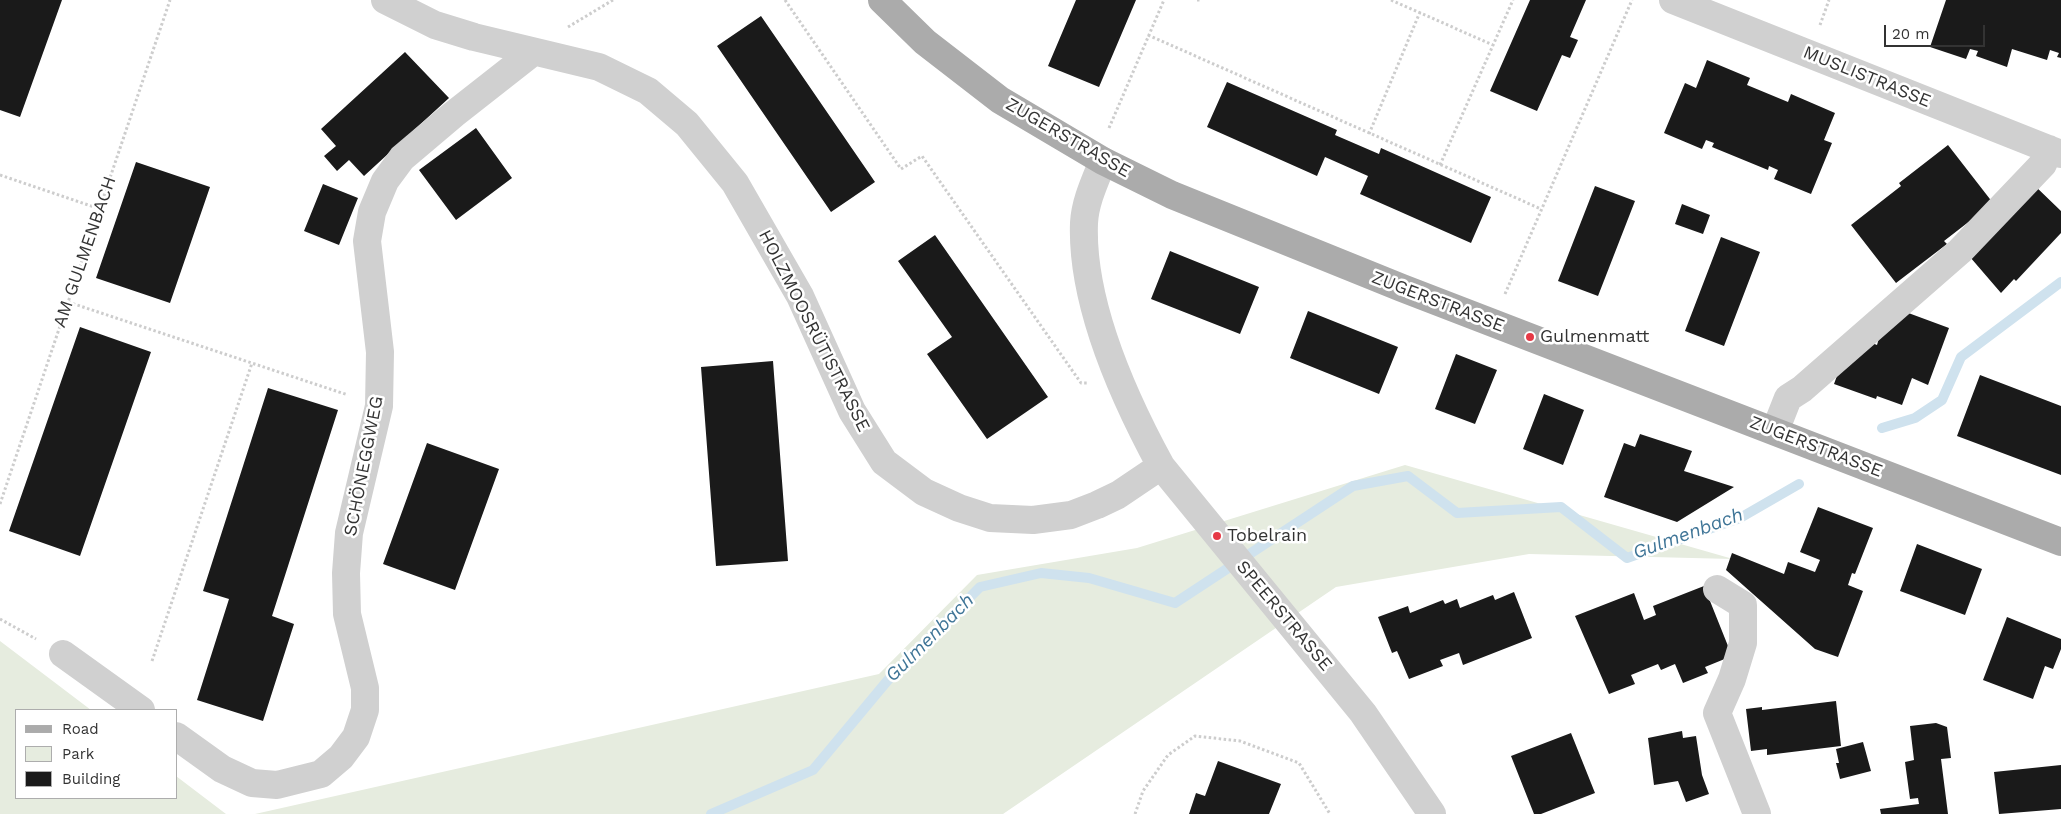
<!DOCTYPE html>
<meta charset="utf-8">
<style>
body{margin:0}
#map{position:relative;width:2061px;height:814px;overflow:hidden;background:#fff;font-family:"Work Sans",sans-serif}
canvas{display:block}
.legend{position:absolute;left:15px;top:709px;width:162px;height:90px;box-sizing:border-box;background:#fff;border:1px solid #adadad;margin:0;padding:6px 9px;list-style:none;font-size:15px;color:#333}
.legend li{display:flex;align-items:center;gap:10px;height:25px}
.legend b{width:25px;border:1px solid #adadad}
.scale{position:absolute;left:1884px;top:25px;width:101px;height:22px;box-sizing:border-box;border:2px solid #333;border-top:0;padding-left:6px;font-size:15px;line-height:18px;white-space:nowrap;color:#333;-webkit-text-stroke:4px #fff;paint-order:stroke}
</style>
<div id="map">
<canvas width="2061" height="814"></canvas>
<ul class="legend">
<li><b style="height:6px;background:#ababab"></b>Road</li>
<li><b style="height:14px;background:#e6ecdf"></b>Park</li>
<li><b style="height:14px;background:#1a1a1a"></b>Building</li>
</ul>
<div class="scale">20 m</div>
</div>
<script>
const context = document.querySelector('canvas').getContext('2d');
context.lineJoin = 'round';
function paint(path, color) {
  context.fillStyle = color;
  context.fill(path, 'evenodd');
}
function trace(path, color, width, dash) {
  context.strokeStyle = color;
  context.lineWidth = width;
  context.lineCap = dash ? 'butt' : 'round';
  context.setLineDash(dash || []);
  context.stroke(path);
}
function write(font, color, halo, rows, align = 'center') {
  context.font = font + ' "Work Sans",sans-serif';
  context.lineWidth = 5;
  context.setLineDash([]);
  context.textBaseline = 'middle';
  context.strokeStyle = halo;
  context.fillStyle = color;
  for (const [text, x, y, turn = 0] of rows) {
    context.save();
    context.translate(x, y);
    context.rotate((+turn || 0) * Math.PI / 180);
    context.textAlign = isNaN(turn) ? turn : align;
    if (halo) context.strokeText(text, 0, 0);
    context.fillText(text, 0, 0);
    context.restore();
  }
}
paint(new Path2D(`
 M1405,465L1733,559L1529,554L1336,587L1003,814H255L879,674L977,575L1137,548Z
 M0,641L91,710H16V798H176V776L226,814H0Z`), '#e6ecdf');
trace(new Path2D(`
 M1882,428L1915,418L1942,400L1961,357L2061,282
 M711,814L813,770L888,680L980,587L1041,573L1089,578L1175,603L1353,486L1408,476L1457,513L1561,507L1627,558L1740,518L1799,484`), '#cfe2ee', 10);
paint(new Path2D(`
 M0,0H62L20,117L0,110Z
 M1076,0H1136L1099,87L1048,66Z
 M1530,0H1586L1570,37L1578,40L1570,58L1562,55L1537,111L1490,91Z
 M1946,0H2061V58L2057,57L2059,53L2050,50L2047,60L2012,49L2007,67L1976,56L1978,51L1970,49L1966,59L1930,47Z
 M761,16L875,182L831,212L717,46Z
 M405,52L449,98L364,176L349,160L337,171L324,156L336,146L321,129Z
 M1707,60L1750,78L1747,85L1788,102L1791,94L1835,113L1824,140L1832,143L1811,194L1774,179L1778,170L1769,166L1768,170L1712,147L1714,143L1706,140L1702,149L1664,133L1685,83L1696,88Z
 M1227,82L1337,130L1335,135L1379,154L1381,148L1491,197L1471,243L1360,194L1368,176L1325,157L1317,176L1207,127Z
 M476,128L512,178L456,220L419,170Z
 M1948,145L1993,203L1944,241L1947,244L1896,283L1851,225L1901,186L1899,183Z
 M136,162L210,187L170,303L96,278Z
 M323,184L358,198L339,245L304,231Z
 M2033,184L2061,211V233L2016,281L2014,279L2001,293L1970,257Z
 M1595,186L1635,201L1598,296L1558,281Z
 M1682,204L1710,215L1703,234L1675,224Z
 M935,235L1048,397L987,439L927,354L952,337L898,261Z
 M1721,237L1760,252L1724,346L1685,331Z
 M1170,251L1259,287L1240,334L1151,299Z
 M1308,311L1398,347L1379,394L1290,358Z
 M1903,311L1949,328L1928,385L1912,378L1902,405L1877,396L1876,399L1834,384L1842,362L1850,365L1860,338L1877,345L1879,338Z
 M80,327L151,352L80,556L9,531Z
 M1456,354L1497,370L1475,424L1435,409Z
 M773,361L788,561L716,566L701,367Z
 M1980,375L2061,406V475L1957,436Z
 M268,388L338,410L272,616L294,624L263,721L197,700L229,599L203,591Z
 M1544,394L1584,410L1563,465L1523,449Z
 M1640,434L1692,451L1684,471L1734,487L1677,522L1604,497L1624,443L1635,447Z
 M427,443L499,469L455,590L383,564Z
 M1818,507L1873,528L1855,574L1852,573L1848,585L1863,591L1838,657L1815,649L1726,570L1732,553L1784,574L1788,562L1815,572L1820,560L1800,552Z
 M1917,544L1982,569L1965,615L1900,591Z
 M1704,586L1732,656L1705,667L1708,673L1683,683L1675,664L1661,670L1658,664L1631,675L1635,684L1609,694L1575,616L1634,593L1644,620L1656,615L1653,606Z
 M1514,592L1532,638L1463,665L1459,653L1440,660L1443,666L1409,679L1397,651L1392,653L1378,617L1408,606L1410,613L1443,600L1445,604L1457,599L1460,608L1493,595L1495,600Z
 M2007,617L2061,639V649L2053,669L2045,666L2033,699L1983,680Z
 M1836,701L1841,746L1767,755V749L1751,751L1746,709L1762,707V710Z
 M1936,723L1947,727L1951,758L1941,759L1948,814H1881L1880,809L1919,804L1918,798L1910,799L1905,762L1914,760L1910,726Z
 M1682,731L1683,738L1696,736L1702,775L1709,794L1686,802L1678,781L1654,785L1648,738Z
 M1571,733L1595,793L1541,814H1534L1511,756Z
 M1863,742L1871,771L1840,779L1836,763H1839L1836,749Z
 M1218,761L1281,784L1269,814H1189L1196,793L1205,796Z
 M2061,765V809L1999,814L1994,772Z`), '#1a1a1a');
trace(new Path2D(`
 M785,0L901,169L922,156L1081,383H1088
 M1197,0H1200
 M1391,0L1493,45
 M1820,25L1829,0
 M568,27L613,0
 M1148,35L1541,209
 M1109,128L1164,0
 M1369,134L1420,12
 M1440,165L1513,0
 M0,175L100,209
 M1505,294L1632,0
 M68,302L348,395
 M0,504L170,0
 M0,619L36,639
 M152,661L252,363
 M1135,814L1143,791L1168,755L1195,736L1240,741L1299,763L1330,814`), '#cdcdcd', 3, [2.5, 2.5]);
trace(new Path2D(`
 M385,0L435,25L474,37L599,67L648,91L687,124L735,183L800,296L852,411L884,462L924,492L959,508L990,518L1033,520L1071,515L1097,505L1118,495L1161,466
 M1673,0L2061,154
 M1103,161C1095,181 1085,202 1084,223C1081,302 1124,398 1161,466L1363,713L1432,814
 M1775,431L1788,398L1802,389L1960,251L2043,164L2049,149
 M1717,589L1743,605V643L1732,679L1717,713L1757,814
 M63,654L141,710
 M176,736L222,769L252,783L277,785L321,774L341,757L356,737L365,710V688L347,614L346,573L349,533L379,406L380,352L367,241L372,212L385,181L402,158L454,114L533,52`), '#d0d0d0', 28);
trace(new Path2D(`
 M882,0L925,42L1000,100L1103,161L1172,195L1402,288L2061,542`), '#ababab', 28);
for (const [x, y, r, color] of [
 [1530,337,5,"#e63946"],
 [1217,536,5,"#e63946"]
]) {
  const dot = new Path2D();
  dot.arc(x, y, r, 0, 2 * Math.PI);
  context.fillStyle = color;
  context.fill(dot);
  trace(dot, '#fff', 2);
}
write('18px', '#333', '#fff', [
 ["MUSLISTRASSE",1867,77,22],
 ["ZUGERSTRASSE",1068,138,30],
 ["AM GULMENBACH",85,252,-71],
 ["ZUGERSTRASSE",1438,302,21],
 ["HOLZMOOSRÜTISTRASSE",814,331,63],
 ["ZUGERSTRASSE",1816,447,21],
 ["SCHÖNEGGWEG",364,466,-79],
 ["SPEERSTRASSE",1284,616,50]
]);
write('18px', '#333', '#fff', [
 ["Gulmenmatt",1540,337],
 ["Tobelrain",1227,536]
], 'left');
write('italic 19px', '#3f7597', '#fff', [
 ["Gulmenbach",1688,534,-20],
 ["Gulmenbach",930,638,-45]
]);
</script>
